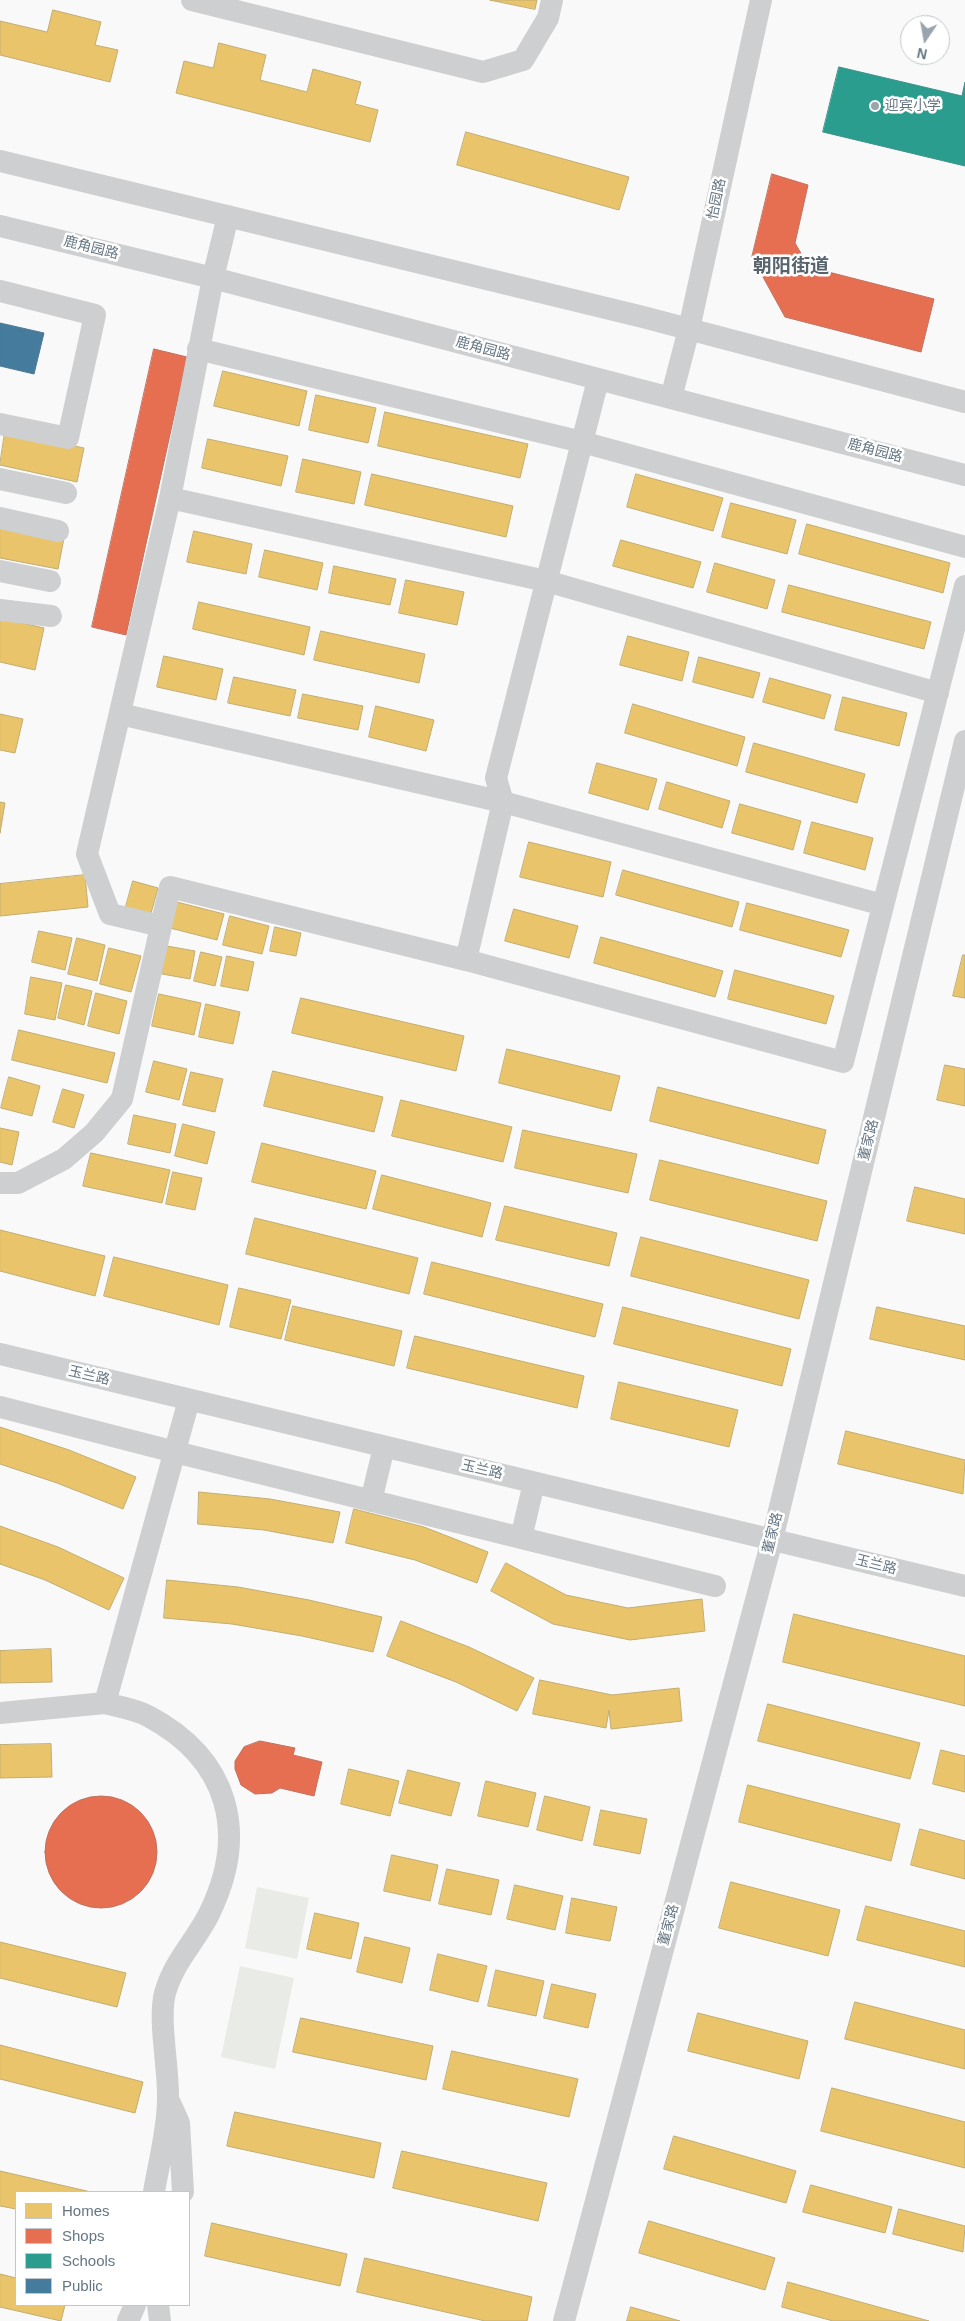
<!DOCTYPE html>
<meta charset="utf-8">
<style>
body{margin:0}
#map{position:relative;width:965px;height:2321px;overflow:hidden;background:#f9f9f9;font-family:Arial,sans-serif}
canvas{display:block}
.legend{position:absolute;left:15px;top:2191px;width:175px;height:115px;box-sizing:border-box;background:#fff;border:1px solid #c1c8cd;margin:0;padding:6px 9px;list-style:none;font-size:15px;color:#657683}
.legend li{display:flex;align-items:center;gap:10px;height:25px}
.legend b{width:25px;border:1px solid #c1c8cd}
.north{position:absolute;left:900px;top:15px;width:50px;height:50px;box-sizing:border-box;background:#fff;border:1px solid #c1c8cd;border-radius:50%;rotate:192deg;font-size:14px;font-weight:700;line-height:20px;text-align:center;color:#657683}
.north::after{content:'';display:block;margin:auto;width:18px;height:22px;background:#99a4ac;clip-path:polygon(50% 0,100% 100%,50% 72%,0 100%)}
</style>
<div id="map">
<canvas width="965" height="2321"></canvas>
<ul class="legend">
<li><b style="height:14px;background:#e9c46a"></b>Homes</li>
<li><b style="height:14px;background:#e76f51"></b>Shops</li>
<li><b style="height:14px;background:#2a9d8f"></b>Schools</li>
<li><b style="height:14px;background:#457b9d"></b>Public</li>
</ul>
<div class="north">N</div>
</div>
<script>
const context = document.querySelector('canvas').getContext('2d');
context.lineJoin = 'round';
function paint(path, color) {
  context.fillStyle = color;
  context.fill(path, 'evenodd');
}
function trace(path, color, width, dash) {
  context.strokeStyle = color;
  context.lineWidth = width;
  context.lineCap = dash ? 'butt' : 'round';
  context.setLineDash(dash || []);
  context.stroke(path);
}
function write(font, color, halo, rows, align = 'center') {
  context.font = font + ' Arial,"Noto Sans SC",sans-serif';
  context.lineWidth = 5;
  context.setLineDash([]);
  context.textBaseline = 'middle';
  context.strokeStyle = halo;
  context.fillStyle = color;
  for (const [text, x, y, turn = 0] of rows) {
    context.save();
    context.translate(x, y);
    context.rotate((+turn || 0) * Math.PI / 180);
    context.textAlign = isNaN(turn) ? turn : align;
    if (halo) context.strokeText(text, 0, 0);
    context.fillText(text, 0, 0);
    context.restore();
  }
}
paint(new Path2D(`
 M257,1887L309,1898L297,1959L245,1948Z
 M240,1966L294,1978L275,2069L221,2057Z`), '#e8ebe6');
const homes = new Path2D(`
 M490,0H537L535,9Z
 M53,10L101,22L95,45L118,50L110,82L0,55V21L47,32Z
 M219,43L266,55L260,80L307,92L313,69L361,82L355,104L378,110L370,142L176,93L184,61L213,68Z
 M466,132L629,177L619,210L457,165Z
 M223,371L307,391L299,426L214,406Z
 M316,395L376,408L368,443L309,430Z
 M385,412L528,444L520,478L378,446Z
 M5,432L84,448L77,482L0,465Z
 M208,439L288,456L281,486L202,468Z
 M303,459L361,472L354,504L296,492Z
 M372,474L513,506L506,537L365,505Z
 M636,474L723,498L713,531L627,507Z
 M731,503L796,520L787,554L722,537Z
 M807,524L950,563L943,593L799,554Z
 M0,525L64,538L58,569L0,558Z
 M194,531L252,544L246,574L187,562Z
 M621,540L701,562L693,588L613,566Z
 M265,550L323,563L317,590L259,577Z
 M715,563L775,580L767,609L707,592Z
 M334,566L396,579L390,605L329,593Z
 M406,580L464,592L457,625L399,613Z
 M789,585L931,622L924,649L782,612Z
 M199,602L310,627L304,655L193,629Z
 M0,618L44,628L35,670L0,662Z
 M321,631L425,654L419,683L314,660Z
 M628,636L689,652L682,681L620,665Z
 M164,656L223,669L216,700L157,687Z
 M699,657L760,673L753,698L693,682Z
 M234,677L296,690L290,716L228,703Z
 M770,678L831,695L824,719L763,702Z
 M303,694L363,706L358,730L298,718Z
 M843,697L907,713L899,746L835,730Z
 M633,704L745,737L737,766L625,733Z
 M376,706L434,720L426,751L369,737Z
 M0,714L23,719L15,753L0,750Z
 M754,743L865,774L857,803L746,772Z
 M597,763L657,779L648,810L589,793Z
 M667,782L730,801L722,828L659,809Z
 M0,802L5,803L0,833Z
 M740,804L801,821L793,850L732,833Z
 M812,822L873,838L865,870L804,853Z
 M529,842L611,862L603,897L520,877Z
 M623,870L739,902L732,927L616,895Z
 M85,875L88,907L0,916V884Z
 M133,881L158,888L150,917L125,910Z
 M173,901L224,914L217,940L166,927Z
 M747,903L849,930L841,957L740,930Z
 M514,909L578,926L569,958L505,941Z
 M230,916L269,926L262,954L223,945Z
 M275,927L301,933L296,956L270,951Z
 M39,931L72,938L65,970L32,962Z
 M601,937L723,971L715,997L594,963Z
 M77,938L105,945L97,981L68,974Z
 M167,946L195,951L190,979L162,974Z
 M109,948L141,956L131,992L100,984Z
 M201,952L222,957L215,986L194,981Z
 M963,955H965V998L953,996Z
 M227,956L254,962L248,991L221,986Z
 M735,970L834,996L826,1024L728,999Z
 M31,977L62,983L55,1020L25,1014Z
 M66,985L92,991L84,1025L58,1018Z
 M96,993L127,1001L119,1034L88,1026Z
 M159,994L201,1003L194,1035L152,1026Z
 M301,998L464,1036L456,1071L292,1033Z
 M206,1004L240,1012L233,1044L199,1037Z
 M19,1030L115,1053L107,1083L12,1060Z
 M507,1049L620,1076L611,1111L499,1083Z
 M154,1061L187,1069L179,1100L146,1092Z
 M945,1065L965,1069V1106L937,1100Z
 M273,1071L383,1097L374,1132L264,1106Z
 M191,1072L223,1079L215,1112L183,1105Z
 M9,1077L40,1086L32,1116L1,1108Z
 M658,1087L826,1130L818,1164L650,1121Z
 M63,1089L84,1095L74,1128L53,1122Z
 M401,1100L512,1127L503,1162L392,1136Z
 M134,1115L176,1124L170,1153L128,1144Z
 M183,1124L215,1132L207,1164L175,1156Z
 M0,1128L19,1132L12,1165L0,1162Z
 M523,1130L637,1154L628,1193L515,1168Z
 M262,1143L376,1171L366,1209L252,1182Z
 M91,1153L170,1170L162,1203L83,1186Z
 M660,1160L827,1201L817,1241L650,1200Z
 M173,1172L202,1178L195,1210L166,1204Z
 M382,1175L491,1203L482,1237L373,1209Z
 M915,1187L965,1199V1234L907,1221Z
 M505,1206L617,1233L609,1266L496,1240Z
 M255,1218L418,1258L409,1294L246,1254Z
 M0,1230L105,1256L95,1296L0,1271Z
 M641,1237L809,1280L799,1319L631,1276Z
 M114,1257L228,1285L219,1325L104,1296Z
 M432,1262L603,1304L595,1337L424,1294Z
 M239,1288L291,1300L281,1339L230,1327Z
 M293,1306L402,1331L394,1366L285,1340Z
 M623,1307L791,1349L782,1386L614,1344Z
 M877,1307L965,1326V1360L870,1339Z
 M415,1336L584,1376L577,1408L407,1368Z
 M619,1382L738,1410L729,1447L611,1419Z
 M0,1427L69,1450L136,1477L123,1509L57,1483L0,1464Z
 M846,1431L965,1460L963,1494L838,1464Z
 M199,1492L270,1499L340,1512L333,1543L264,1530L198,1524Z
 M354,1509L424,1527L488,1552L477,1583L415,1560L346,1543Z
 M0,1526L58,1547L124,1578L109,1610L45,1580L0,1564Z
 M506,1563L566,1595L628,1608L702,1599L705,1631L630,1640L553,1624L491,1591Z
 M167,1580L238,1587L309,1600L382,1617L373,1652L302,1636L232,1624L164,1618Z
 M794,1614L965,1656V1706L783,1662Z
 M401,1621L469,1647L534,1678L517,1711L456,1682L387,1656Z
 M51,1649L52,1682L0,1683V1651Z
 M540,1680L612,1695L679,1688L682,1721L611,1729L609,1710L606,1728L533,1714Z
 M768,1704L920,1743L910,1779L758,1741Z
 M51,1744L52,1777L0,1778V1745Z
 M941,1750L965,1756V1792L933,1784Z
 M349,1769L399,1781L390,1816L341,1804Z
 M408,1770L460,1783L451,1816L399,1803Z
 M486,1781L536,1793L528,1827L478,1816Z
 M748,1785L900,1824L891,1861L739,1822Z
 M545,1796L590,1807L582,1841L537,1830Z
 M601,1810L647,1819L640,1854L594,1845Z
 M920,1829L965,1841V1879L911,1865Z
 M392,1855L438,1865L430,1901L384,1891Z
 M447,1869L499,1880L491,1915L439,1904Z
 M731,1882L840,1910L828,1956L719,1928Z
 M515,1885L563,1896L555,1930L507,1919Z
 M572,1898L617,1907L610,1941L566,1933Z
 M866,1906L965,1931V1967L857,1940Z
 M315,1913L359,1923L351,1959L307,1949Z
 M365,1937L410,1948L402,1983L357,1972Z
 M0,1942L126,1973L117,2007L0,1978Z
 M438,1954L487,1966L478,2002L430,1990Z
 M496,1970L544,1981L536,2016L488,2006Z
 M552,1984L596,1994L588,2028L544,2018Z
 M855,2002L965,2030V2069L845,2039Z
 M698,2013L808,2041L799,2079L688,2051Z
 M301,2018L433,2046L426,2080L293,2052Z
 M0,2045L143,2082L135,2113L0,2079Z
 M452,2051L578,2079L569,2117L443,2089Z
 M832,2088L965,2122V2168L821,2131Z
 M235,2112L381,2143L374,2178L227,2146Z
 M674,2136L796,2171L786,2203L664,2169Z
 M402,2151L547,2183L538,2221L393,2188Z
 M0,2171L91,2192H16V2209L0,2206Z
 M811,2185L892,2207L885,2233L803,2212Z
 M899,2209L965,2226L963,2252L893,2234Z
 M649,2221L775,2258L765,2290L639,2253Z
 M212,2223L347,2254L340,2286L205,2256Z
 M365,2258L532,2297L527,2321H485L357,2292Z
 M0,2274L16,2278V2305H65L61,2321L0,2307Z
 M788,2282L929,2321H833L782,2307Z
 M631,2307L680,2321H627Z`);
paint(homes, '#e9c46a');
trace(homes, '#c1ad72', 1);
const shops = new Path2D(`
 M772,174L808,185L795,243L809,267L934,299L921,352L785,317L752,257Z
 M154,349L187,357L126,635L92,627Z
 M260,1741L295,1748L293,1755L322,1762L314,1796L280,1788L272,1793L255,1794L241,1785L235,1769V1761L244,1747Z
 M45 1852a56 56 0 1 1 112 0a56 56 0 1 1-112 0Z`);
paint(shops, '#e76f51');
trace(shops, '#c07160', 1);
const schools = new Path2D(`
 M839,67L962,96L965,82V166L823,132Z`);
paint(schools, '#2a9d8f');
trace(schools, '#3c918b', 1);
const public = new Path2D(`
 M0,323L44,333L34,374L0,366Z`);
paint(public, '#457b9d');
trace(public, '#4f7a95', 1);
trace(new Path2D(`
 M192,0L483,72L523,60L548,18L552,0
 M0,161L643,317L965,402
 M0,226L213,278L965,475
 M0,291L95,315L68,438L0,424
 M198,349L582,442L965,547
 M671,398L689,329L761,0
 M0,479L66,493
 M170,498L546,581L938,693
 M0,518L58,531
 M0,571L50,581
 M0,610L51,616
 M120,714L503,802L496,778L598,380
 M161,926L110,914L87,854L170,498L213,278L228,216
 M466,960L503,802L883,905
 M0,1183H18L64,1159L94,1133L122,1099L170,887L466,960L843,1062L965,586
 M0,1354L965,1586
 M0,1407L175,1452L715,1586
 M371,1501L384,1447
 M521,1538L534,1483
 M0,1713L105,1703
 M170,2103L179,2123L183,2192
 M154,2192C159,2162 168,2129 168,2099C169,2069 158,2020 165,1993C174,1961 195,1942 209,1914C249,1833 229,1759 148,1716C135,1709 119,1707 105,1703L189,1400
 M158,2305L160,2321
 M128,2321L135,2305
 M564,2321L772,1540L965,741`), '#cecfd0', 22);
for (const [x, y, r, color] of [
 [875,106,5,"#99a4ac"]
]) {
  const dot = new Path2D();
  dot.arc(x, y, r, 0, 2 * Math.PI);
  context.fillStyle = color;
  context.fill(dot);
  trace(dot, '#fff', 2);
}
write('14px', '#657683', '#fff', [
 ["迎宾小学",885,106]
], 'left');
write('14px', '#657683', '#fff', [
 ["怡园路",717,199,-78],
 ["鹿角园路",91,248,14],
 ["鹿角园路",483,349,15],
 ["鹿角园路",875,451,15],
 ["董家路",869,1140,-76],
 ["玉兰路",89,1376,13],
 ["玉兰路",482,1470,13],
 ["董家路",773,1533,-76],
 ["玉兰路",876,1565,14],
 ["董家路",669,1925,-75]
]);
write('bold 19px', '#57646e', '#fff', [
 ["朝阳街道",791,267]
]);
</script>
